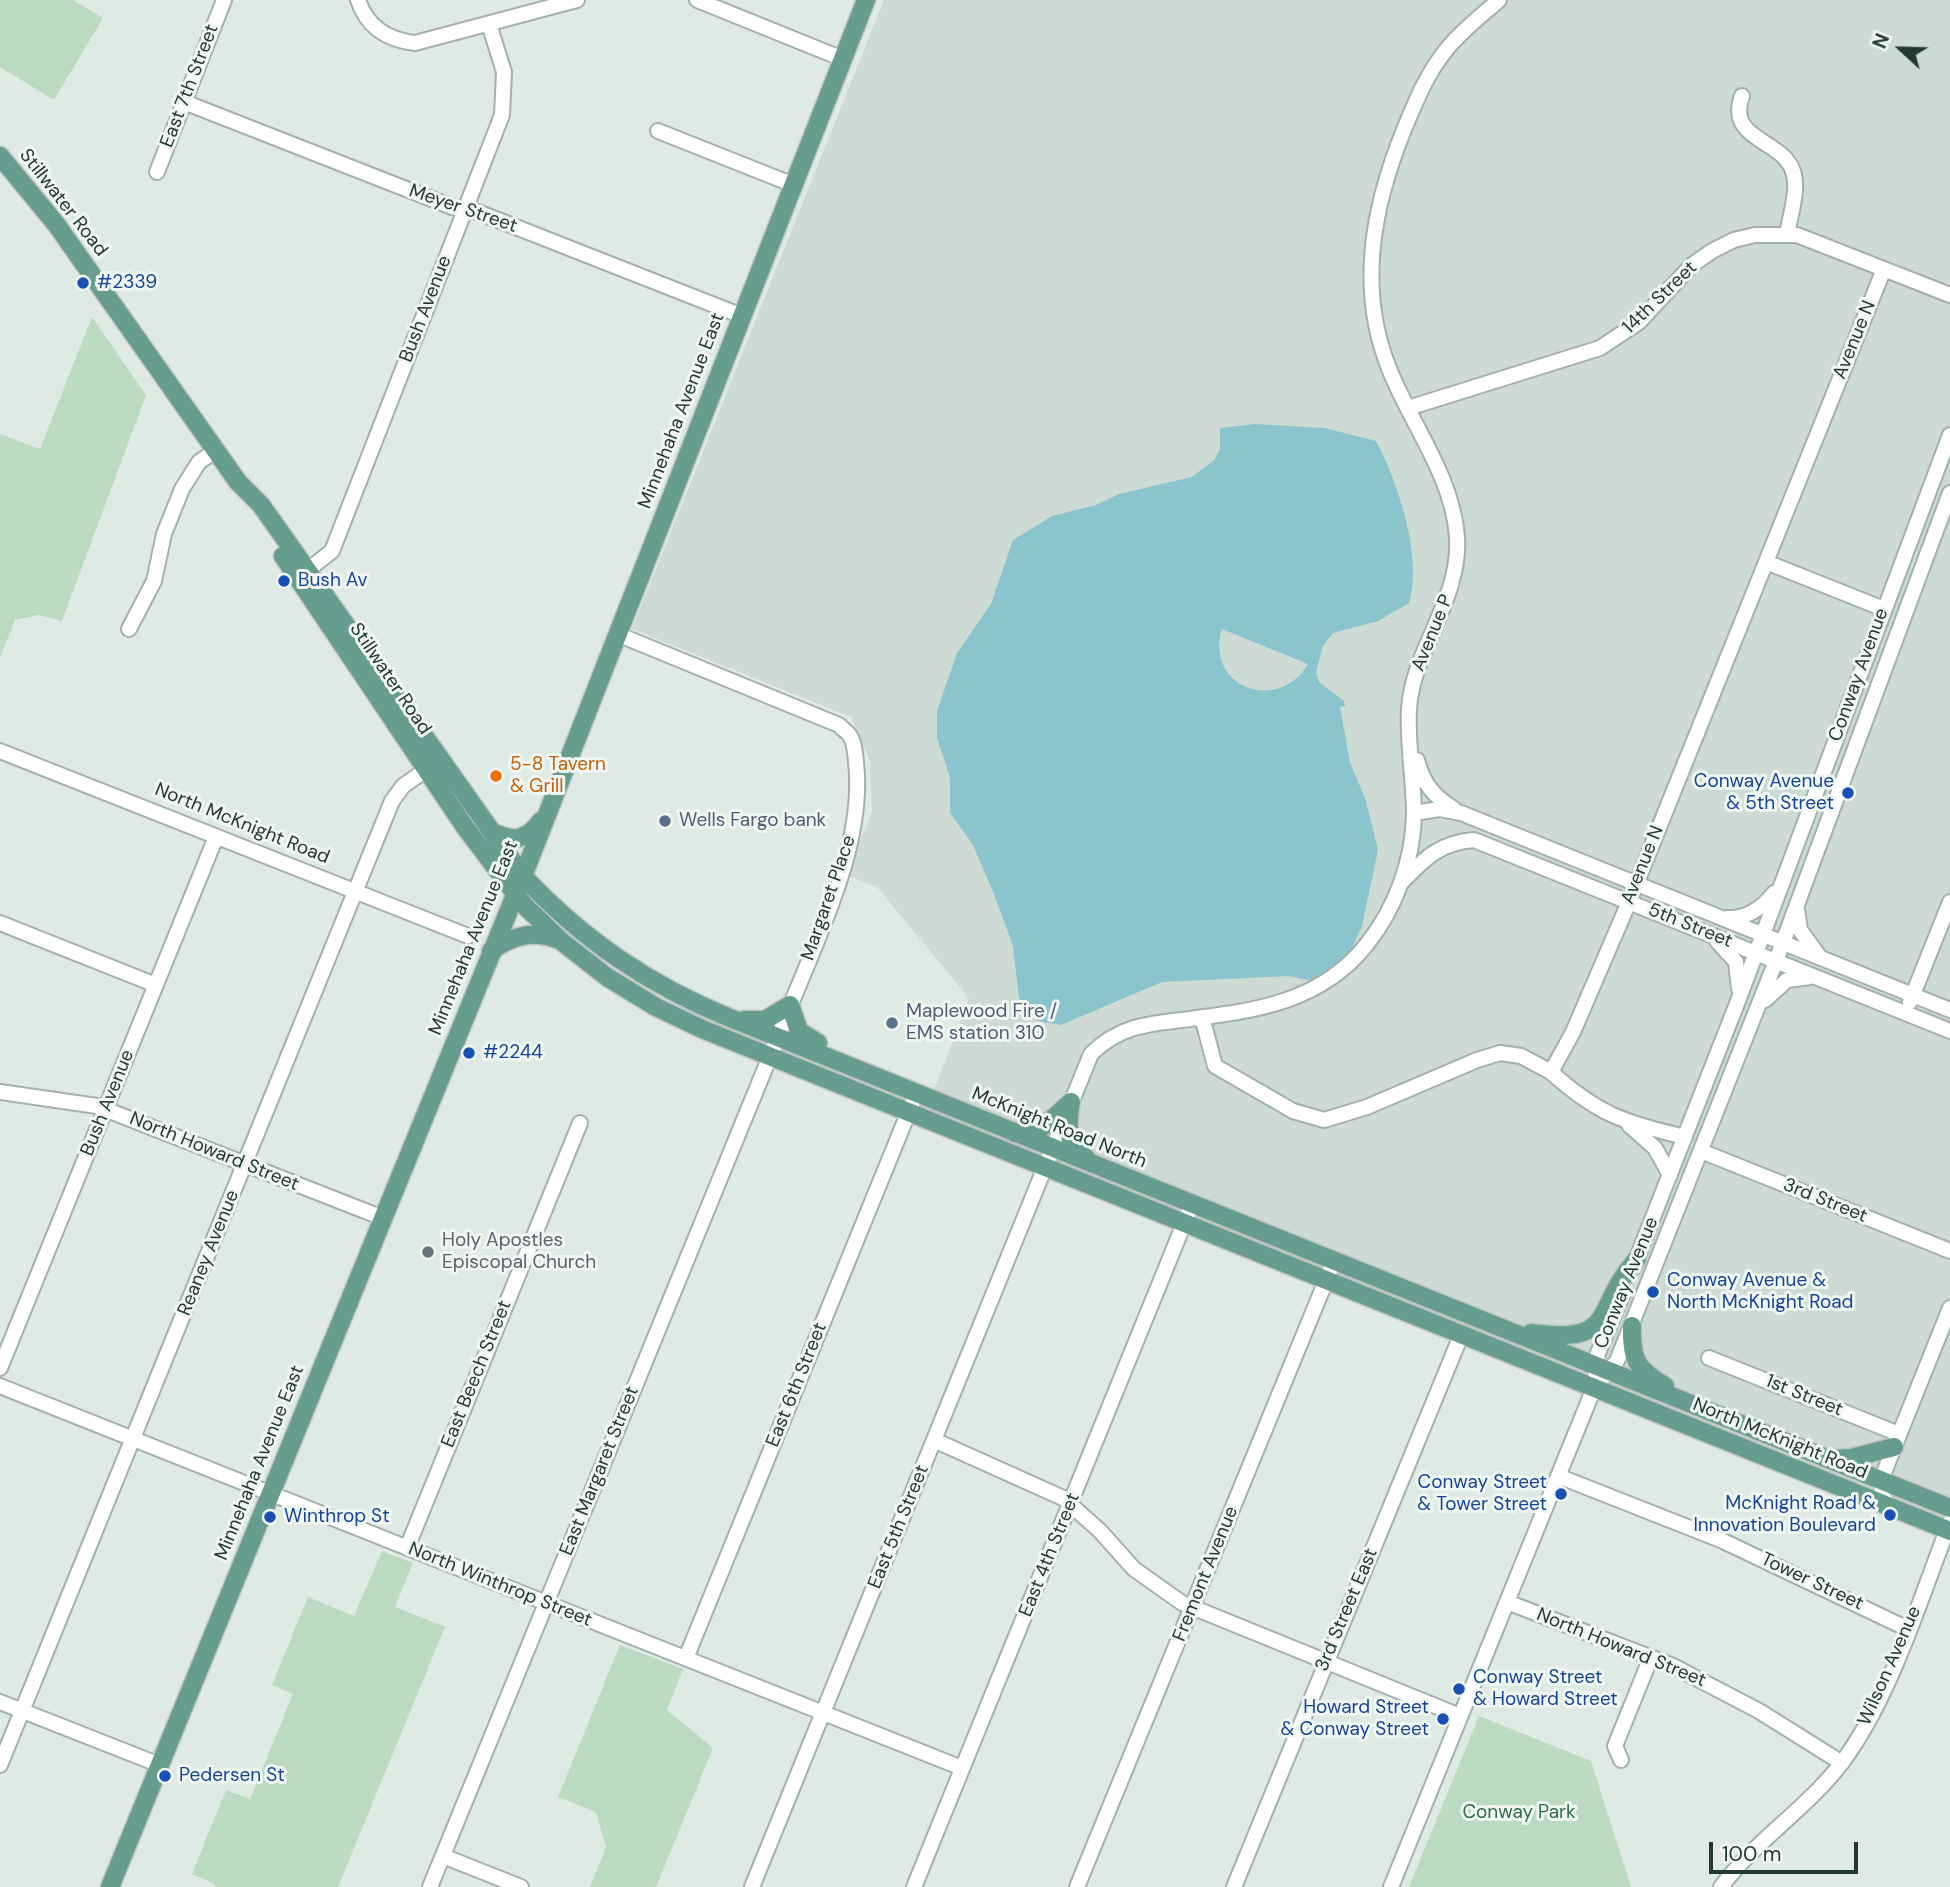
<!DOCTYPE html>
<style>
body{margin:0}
#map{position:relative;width:1950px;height:1887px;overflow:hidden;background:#e0eae5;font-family:"DM Sans",sans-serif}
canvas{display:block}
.north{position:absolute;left:1866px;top:14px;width:70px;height:70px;-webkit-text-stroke:5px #f0f7f3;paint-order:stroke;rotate:292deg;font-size:19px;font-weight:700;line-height:28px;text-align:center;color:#223932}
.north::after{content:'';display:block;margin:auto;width:24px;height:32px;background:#223932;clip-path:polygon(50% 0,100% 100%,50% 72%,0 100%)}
.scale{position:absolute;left:1709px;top:1842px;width:149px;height:32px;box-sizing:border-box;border:4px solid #223932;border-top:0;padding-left:9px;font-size:21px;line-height:24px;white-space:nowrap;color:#223932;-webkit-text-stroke:5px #f0f7f3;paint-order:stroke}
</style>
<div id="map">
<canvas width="1950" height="1887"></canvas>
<div class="north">N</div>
<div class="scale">100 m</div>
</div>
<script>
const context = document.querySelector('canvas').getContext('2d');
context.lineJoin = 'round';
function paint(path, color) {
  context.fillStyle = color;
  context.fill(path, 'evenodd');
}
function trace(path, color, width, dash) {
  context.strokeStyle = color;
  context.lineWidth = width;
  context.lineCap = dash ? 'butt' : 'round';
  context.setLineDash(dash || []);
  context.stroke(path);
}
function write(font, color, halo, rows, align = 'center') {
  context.font = font + ' "DM Sans",sans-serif';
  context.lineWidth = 6;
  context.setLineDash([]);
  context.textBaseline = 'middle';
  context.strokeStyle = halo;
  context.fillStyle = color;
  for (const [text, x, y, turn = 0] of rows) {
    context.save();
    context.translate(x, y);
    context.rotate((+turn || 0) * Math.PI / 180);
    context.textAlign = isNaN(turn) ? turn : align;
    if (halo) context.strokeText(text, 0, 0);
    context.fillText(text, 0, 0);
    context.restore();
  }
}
paint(new Path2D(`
 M884,0H1950V1501L933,1093L969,998L877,887L846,875L872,812L870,761L851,717L632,629Z`), '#cedad4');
paint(new Path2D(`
 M0,0H73L103,18L54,100L0,67Z
 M92,317L146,395L62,621L38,615L15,620L0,657V434L40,449Z
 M382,1551L413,1563L395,1607L445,1627L338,1887H215V1884L192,1874L226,1790L250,1799L293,1694L272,1685L308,1597L354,1616Z
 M620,1645L683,1669L667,1710L713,1748L656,1887H590L606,1847L596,1812L558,1797Z
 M1479,1716L1591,1761L1631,1887H1409Z`), '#badac2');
paint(new Path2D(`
 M1255,424L1325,428L1376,441C1398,482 1423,558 1409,603L1378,621L1333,633L1323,646L1316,672L1319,682L1344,701L1345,706L1340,707L1350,763L1365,798L1378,850L1362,926L1346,961L1339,970L1308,980L1289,976L1162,982L1061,1025L1037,1021L1019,998L1013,946L994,894L973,845L950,813V777L937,738V711L957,653L991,604L1013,540L1052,516L1096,505L1119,494L1192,477L1214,460L1220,449V428ZM1222,629L1308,664C1279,714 1204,688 1222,629Z`), '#8ac4cd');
const minor = new Path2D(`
 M358,0C367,27 387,40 415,43L577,0
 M697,0L843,59
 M1742,96C1725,142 1787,139 1794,175C1798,192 1790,217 1787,234
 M184,102L452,207L475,211L742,316
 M658,131L794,185
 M157,172L224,0
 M1408,408L1600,348L1639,322L1692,265L1712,251L1734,240L1755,235H1797L1950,295
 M1766,562L1884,609
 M299,577L332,551L502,115L504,72L489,24
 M129,629L154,581L164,534L182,489L199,462L215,451
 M0,751L468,936
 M1417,760C1423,783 1433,796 1454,809
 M1414,813L1440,809L1461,813L1950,1010
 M1403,881C1425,858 1441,842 1474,840L1950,1031
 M1797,909L1800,930L1819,956
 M1727,918C1747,919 1762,908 1774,893
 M0,923L156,985
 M1717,941L1736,962L1739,989
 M1765,1000L1787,980L1810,977
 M1910,1002L1950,902
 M1202,1017L1215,1066L1293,1111L1324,1120L1367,1107L1477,1060L1500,1053L1521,1056L1551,1072L1573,1032L1629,902L1884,269
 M1551,1072C1597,1114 1625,1123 1685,1137
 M0,1092L97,1106L383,1218
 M1629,1125L1655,1148L1670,1175
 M1701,1151L1950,1251
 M1633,1268L1738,1001L1950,435
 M1709,1358L1899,1434
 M0,1368L216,837
 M1604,1377L1617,1361L1776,961L1950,493
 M0,1386L962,1768
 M934,1440L1063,1498L1100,1531L1134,1569L1182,1603L1460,1716
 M1558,1476L1723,1541L1908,1629
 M1890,1506L1882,1495L1881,1480L1950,1308
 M407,1548L580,1123
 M1507,1602L1673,1666L1759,1711L1842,1763
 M686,1658L916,1094
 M0,1702L160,1765
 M1621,1760L1615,1746L1651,1657
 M0,1765L392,801L403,786L434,764
 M443,1856L521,1887
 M430,1887L782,1027C812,947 866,849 856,762C855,754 855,743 850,736C848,732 842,729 839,725L617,634
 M752,1887L1091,1054C1118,1027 1146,1024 1182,1020C1252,1011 1320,1004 1367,944C1395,909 1413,861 1414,815C1414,780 1407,744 1409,709C1413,648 1461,600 1457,537C1453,478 1412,425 1390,371C1357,291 1372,210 1403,132C1415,103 1426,75 1446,50C1461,31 1481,16 1499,0
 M914,1887L1192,1204
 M1077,1887L1334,1261
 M1234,1887L1462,1333
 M1391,1887L1594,1388L1598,1353L1623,1293
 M1721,1887C1755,1841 1805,1810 1840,1765C1890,1700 1920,1599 1950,1522`);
const major = new Path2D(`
 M0,156L56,224L238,482L261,505L523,876C583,940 649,985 730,1018L1950,1508
 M283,556L465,827L524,905L561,941L607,977L656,1007L702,1029L1950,1531
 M492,832C514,842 526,841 541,821
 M491,951C513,935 534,930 559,940
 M744,1020H765L790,1005L799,1031L818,1043
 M1071,1102C1067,1124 1066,1145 1086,1158
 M1015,1133L1043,1127L1071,1102
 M1632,1326C1631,1359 1636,1369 1665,1386
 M1531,1333C1619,1345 1592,1309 1637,1259
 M1832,1459L1851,1458L1894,1447
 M110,1887L523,876L866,0`);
trace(minor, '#a3b1ac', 18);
trace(major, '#bdc4c2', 21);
trace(minor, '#fff', 14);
trace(major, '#679d8e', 18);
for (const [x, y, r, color] of [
 [83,283,7,"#1a4fb4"],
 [284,581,7,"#1a4fb4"],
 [496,776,7,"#e8710a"],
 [1848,793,7,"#1a4fb4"],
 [665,821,7,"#5c6f8a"],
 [892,1023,7,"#5c6f8a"],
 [469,1053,7,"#1a4fb4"],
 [428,1252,7,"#6b7280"],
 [1653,1292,7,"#1a4fb4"],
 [1561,1494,7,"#1a4fb4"],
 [1890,1515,7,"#1a4fb4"],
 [270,1517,7,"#1a4fb4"],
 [1459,1689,7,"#1a4fb4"],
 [1443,1719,7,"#1a4fb4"],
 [165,1776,7,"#1a4fb4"]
]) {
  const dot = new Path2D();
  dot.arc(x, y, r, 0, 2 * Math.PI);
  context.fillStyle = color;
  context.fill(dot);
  trace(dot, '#f0f7f3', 2.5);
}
write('19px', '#223932', '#f0f7f3', [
 ["East 7th Street",190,86,-69],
 ["Stillwater Road",63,203,52],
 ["Meyer Street",463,209,19],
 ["14th Street",1660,298,-44],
 ["Bush Avenue",426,309,-69],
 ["Avenue N",1855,340,-68],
 ["Minnehaha Avenue East",682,411,-69],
 ["Avenue P",1433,633,-68],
 ["Conway Avenue",1859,675,-70],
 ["Stillwater Road",390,679,56],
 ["North McKnight Road",242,824,22],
 ["Avenue N",1643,865,-68],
 ["Margaret Place",829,898,-71],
 ["5th Street",1690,926,22],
 ["Minnehaha Avenue East",474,938,-68],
 ["Bush Avenue",108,1103,-68],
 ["McKnight Road North",1059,1128,22],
 ["North Howard Street",214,1152,22],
 ["3rd Street",1825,1201,22],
 ["Reaney Avenue",209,1253,-68],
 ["Conway Avenue",1627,1283,-68],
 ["East Beech Street",477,1374,-68],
 ["East 6th Street",797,1385,-68],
 ["1st Street",1804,1396,22],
 ["North McKnight Road",1780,1439,22],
 ["Minnehaha Avenue East",260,1463,-68],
 ["East Margaret Street",600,1471,-68],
 ["East 5th Street",899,1527,-68],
 ["East 4th Street",1050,1555,-68],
 ["Fremont Avenue",1206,1574,-68],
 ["Tower Street",1812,1582,25],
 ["North Winthrop Street",500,1585,22],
 ["3rd Street East",1347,1610,-67],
 ["North Howard Street",1621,1648,22],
 ["Wilson Avenue",1890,1666,-66]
]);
write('19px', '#164399', '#f0f7f3', [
 ["#2339",97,283],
 ["Bush Av",298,581],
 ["Conway Avenue",1834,782,"right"],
 ["& 5th Street",1834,804,"right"],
 ["#2244",483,1053],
 ["Conway Avenue &",1667,1281],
 ["North McKnight Road",1667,1303],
 ["Conway Street",1547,1483,"right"],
 ["& Tower Street",1547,1505,"right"],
 ["McKnight Road &",1876,1504,"right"],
 ["Innovation Boulevard",1876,1526,"right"],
 ["Winthrop St",284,1517],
 ["Conway Street",1473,1678],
 ["& Howard Street",1473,1700],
 ["Howard Street",1429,1708,"right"],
 ["& Conway Street",1429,1730,"right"],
 ["Pedersen St",179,1776]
], 'left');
write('19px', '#c56008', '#f0f7f3', [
 ["5-8 Tavern",510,765],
 ["& Grill",510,787]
], 'left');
write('19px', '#4e5e75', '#f0f7f3', [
 ["Wells Fargo bank",679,821],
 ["Maplewood Fire /",906,1012],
 ["EMS station 310",906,1034]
], 'left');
write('19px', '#5b616d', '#f0f7f3', [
 ["Holy Apostles",442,1241],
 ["Episcopal Church",442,1263]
], 'left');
write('19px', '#2e6e45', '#f0f7f3', [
 ["Conway Park",1519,1813]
]);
</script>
